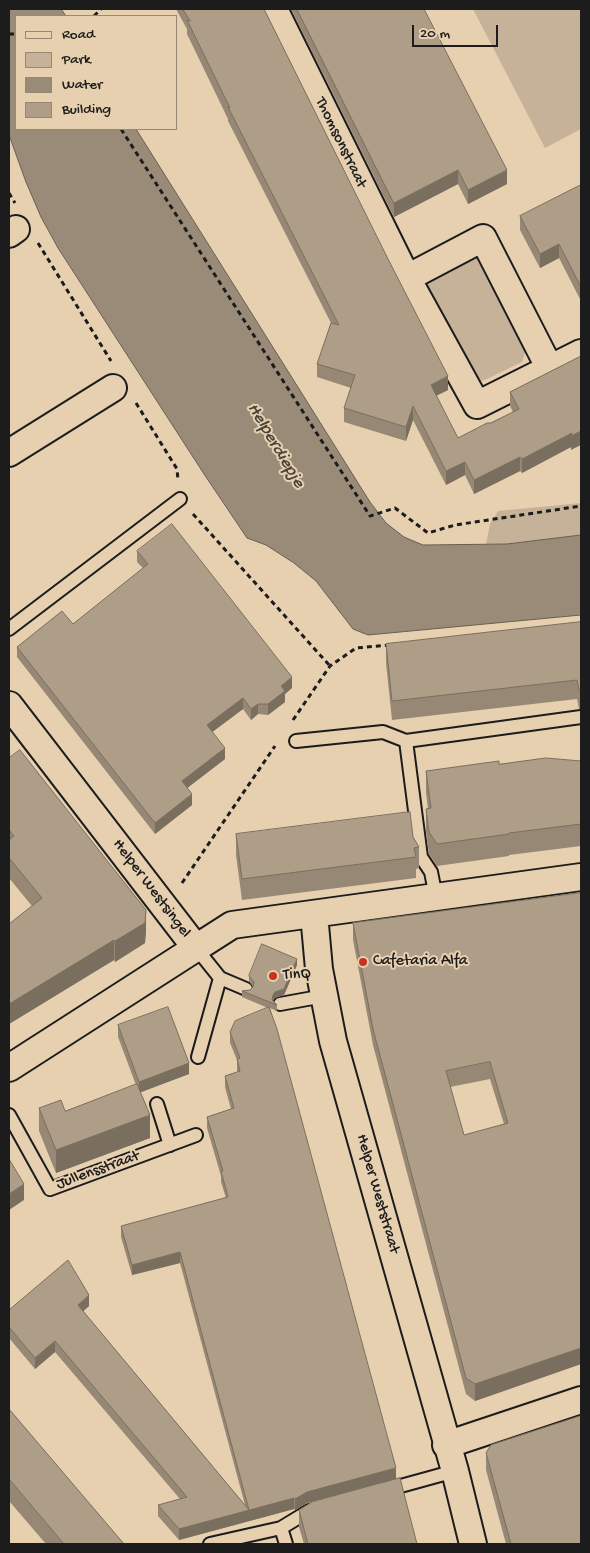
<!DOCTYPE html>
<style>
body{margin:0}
#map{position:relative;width:590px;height:1553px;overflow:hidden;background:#e7d0b0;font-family:"Gochi Hand",sans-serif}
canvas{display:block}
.frame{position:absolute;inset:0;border:10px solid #1c1c1c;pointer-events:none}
.legend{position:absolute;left:15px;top:15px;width:162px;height:115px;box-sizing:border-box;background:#e7d0b0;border:1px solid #968875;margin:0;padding:6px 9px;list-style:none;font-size:15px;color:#1c1c1c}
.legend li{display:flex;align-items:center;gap:10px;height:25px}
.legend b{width:25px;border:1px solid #968875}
.scale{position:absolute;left:412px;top:25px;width:86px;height:22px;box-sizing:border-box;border:2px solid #1c1c1c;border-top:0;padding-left:6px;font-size:15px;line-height:18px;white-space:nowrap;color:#1c1c1c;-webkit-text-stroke:4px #e7d0b0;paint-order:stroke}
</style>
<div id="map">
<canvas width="590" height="1553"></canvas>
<div class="frame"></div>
<ul class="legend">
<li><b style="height:6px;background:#e7d0b0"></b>Road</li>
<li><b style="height:14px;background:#c6b298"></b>Park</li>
<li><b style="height:14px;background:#998b78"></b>Water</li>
<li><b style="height:14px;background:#ae9e87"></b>Building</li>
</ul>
<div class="scale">20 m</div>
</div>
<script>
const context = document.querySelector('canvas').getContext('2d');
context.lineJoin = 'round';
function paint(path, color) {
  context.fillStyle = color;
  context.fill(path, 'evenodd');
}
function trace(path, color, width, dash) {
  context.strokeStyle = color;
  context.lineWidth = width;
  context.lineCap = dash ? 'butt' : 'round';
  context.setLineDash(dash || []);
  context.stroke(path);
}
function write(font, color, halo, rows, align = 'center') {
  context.font = font + ' "Gochi Hand",sans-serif';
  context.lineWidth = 4;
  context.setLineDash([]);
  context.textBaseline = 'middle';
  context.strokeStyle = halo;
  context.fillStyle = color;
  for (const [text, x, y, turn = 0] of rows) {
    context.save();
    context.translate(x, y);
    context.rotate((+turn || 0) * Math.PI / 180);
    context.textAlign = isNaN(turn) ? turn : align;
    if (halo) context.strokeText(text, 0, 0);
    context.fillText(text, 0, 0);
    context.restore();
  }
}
paint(new Path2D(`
 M473,9H581V129L545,148Z
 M475,257L484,261L526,346L525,353L522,362L485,380L480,381L473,375L426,284L429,272Z
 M581,503V535L507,544H486L490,524L498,511Z`), '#c6b298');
const water = new Path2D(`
 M9,9H61L66,16H16V129H136L370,502L386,523L404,537L423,545L507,544L581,535V615L368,635L353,629L316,581L294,563L266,545L247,538L204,474L58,248L41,217L26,182L9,135Z`);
paint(water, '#998b78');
trace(water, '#675f53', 1);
const lane = new Path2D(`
 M9,629L180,499
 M296,741L383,732L406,741L581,717
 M406,741L421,857L431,872L436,897
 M196,948L220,978L246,989
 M280,1004L324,996
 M198,1057L220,978
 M157,1104L170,1145
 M9,1115L50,1189L196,1135
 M386,1490L455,1471
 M281,1528L286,1544
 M210,1544L281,1528L309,1511L314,1510`);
const street = new Path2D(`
 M274,9L407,278L477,405L581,353
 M9,234L16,229
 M407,278L483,238L550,369
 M9,453L113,388
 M9,705L196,948L232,925L581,877
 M314,914L319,969L333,1041L455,1471L473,1544
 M9,1068L196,948
 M446,1445L581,1400`);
trace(lane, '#1c1c1c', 16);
trace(street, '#1c1c1c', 30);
trace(new Path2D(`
 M94,16L101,9
 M9,34H16
 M121,129L370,516L395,508L428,533L455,525L581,506
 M9,193L15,203
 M38,243L111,361
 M136,403L177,469L178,480
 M193,514L330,666
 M293,720L330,666L356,648L390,645
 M182,883L275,746`), '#1c1c1c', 3, [5, 4]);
trace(lane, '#e7d0b0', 12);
trace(street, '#e7d0b0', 26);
paint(new Path2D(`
 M176,9H264L448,390L436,396L458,438L513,412L510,406V392L581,356L571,450V447L522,473L520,471L474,494L465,475L446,485L413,420L406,441L344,422V408L351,388L317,377V364L331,323L228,121V119L187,34V29Z
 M291,9H424L507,184L468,204L458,184L394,217Z
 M581,185V301L559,258L540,268L520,230V216Z
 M137,551L292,688L285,694V702L268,715L258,714L251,720L243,709L212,732L225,759L187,788L192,805L155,834L17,657V647L73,624L143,568L137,562Z
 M581,622V709H579L577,699L392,720L386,663V644Z
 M9,758L146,930L145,943L115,962L114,960L9,1024V924L32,906L9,878Z
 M581,761V846L509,855V856L437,866L429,854L426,831V809H428L426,793V771L499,764Z
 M236,834L413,837L419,847V868L416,869V878L242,900L236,855Z
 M581,893V1364L475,1401L466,1394L373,1045L353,940V923ZM490,1079L504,1124L464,1135L450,1087Z
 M297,965L284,995L275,998L273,1001L277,1005V1011L270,1008L396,1479L307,1503L295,1510L294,1509L179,1540L158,1516V1505L180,1499L55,1352L35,1369L9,1338V1310L89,1306L83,1311L245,1505L180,1263L132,1275L121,1237V1226L226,1198L221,1182V1176L207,1128V1117L231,1109L225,1087V1076L237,1072V1060L230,1043V1032L268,1008L242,997V991L250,990L253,987L249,981V976Z
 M118,1025L189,1074L140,1092L150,1138L56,1173L39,1131V1108L65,1111L136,1085L118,1037Z
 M9,1409L124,1544H46L9,1501Z
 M486,1453L581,1544H506L486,1470Z
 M299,1510L417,1544H304L299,1527Z`), '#968874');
paint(new Path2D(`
 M458,170V184L394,217V203Z
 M507,170V184L468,204V190Z
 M559,244V258L540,268V254Z
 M448,376V390L431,398V385Z
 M413,406V420L406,441V427Z
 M581,431V445L571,450V447L522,473V459L572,433Z
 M520,457V471L474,494V480Z
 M465,462V475L446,485V471Z
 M292,677V688L285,694V702L268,715V704L281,686Z
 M243,698V709L207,736V725Z
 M258,704V714L251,720V709Z
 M225,748V759L182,792V781Z
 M192,794V805L155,834V823Z
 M146,910V930L145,943L115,962V941Z
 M114,940V960L9,1024V1004Z
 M297,959V965L284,995L275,998L273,1001L272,1006L273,995Z
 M189,1063V1074L139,1093V1082Z
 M150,1115V1138L56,1173V1150Z
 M24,1184V1200L9,1210V1194Z
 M180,1252V1263L132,1275V1265Z
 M89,1295V1306L78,1316V1305Z
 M55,1341V1352L35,1369V1358Z
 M581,1348V1364L475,1401V1384Z
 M396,1468V1479L307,1503L295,1510V1499L307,1492Z
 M294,1498V1509L179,1540V1529Z`), '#7a6f5e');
const building = new Path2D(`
 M183,9H264L387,257L448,376L431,385L458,438L487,423H491L519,409L510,392L581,356V431L571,436L572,433L522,459L520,457L474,480L465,462L446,471L413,406L406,427L344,408L355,375L317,364L331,323L339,325L228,107L230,108L187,20L190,21Z
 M297,9H424L507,170L468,190L458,170L394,203Z
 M581,185V287L559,244L540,254L520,216Z
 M172,524L292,677L281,686L285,691L268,704H258L251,709L243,698L207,725L225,748L182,781L192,794L155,823L17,647L62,611L73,624L148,564L137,551Z
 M581,622V691L579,690L577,680L392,701L386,644Z
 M20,750L146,910L145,923L115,941L114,940L9,1004V924L42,898L9,858V840L14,836L9,830V758Z
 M546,758L581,761V824L509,833V834L437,844L429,832L426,809L431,808L426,771L499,761V764Z
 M410,812L413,837L419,847L414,848L416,857L242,879L236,834Z
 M581,893V1348L475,1384L466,1378L373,1029L353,923ZM490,1062L508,1123L464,1135L446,1071Z
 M262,944L297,959L284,989L275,992L273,995L272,1000L277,1005L242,991L250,990L253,987L254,982L249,976Z
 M168,1007L189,1063L139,1082L118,1025Z
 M269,1007L277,1029L396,1468L307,1492L295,1499L294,1498L179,1529L158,1505L187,1497L55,1341L35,1358L9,1327V1310L68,1260L89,1295L78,1305L249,1510L180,1252L132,1265L121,1226L228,1197L221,1171H223L207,1117L234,1108L225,1076L240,1071L237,1059L240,1058L230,1032L235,1021Z
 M137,1084L150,1115L56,1150L39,1108L61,1100L65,1111Z
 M9,1159L24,1184L9,1194Z
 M9,1409L124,1544H64L9,1479Z
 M581,1416V1544H511L486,1453L491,1445Z
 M400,1478L417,1544H308L299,1510L312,1502Z`);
paint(building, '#ae9e87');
trace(building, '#7a6f5e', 1);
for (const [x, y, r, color] of [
 [363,962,5,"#c8321e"],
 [273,976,5,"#c8321e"]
]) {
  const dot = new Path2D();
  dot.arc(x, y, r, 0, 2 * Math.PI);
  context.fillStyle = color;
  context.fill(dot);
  trace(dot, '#e7d0b0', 2);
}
write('16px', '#1c1c1c', '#e7d0b0', [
 ["Thomsonstraat",340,143,64],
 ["Helper Westsingel",151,889,53],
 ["Jullensstraat",98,1171,-20],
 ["Helper Weststraat",377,1194,74]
]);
write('16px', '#1c1c1c', '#e7d0b0', [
 ["Cafetaria Alfa",373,962],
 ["TinQ",283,976]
], 'left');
write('italic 18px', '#48433c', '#e7d0b0', [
 ["Helperdiepje",275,446,59]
]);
</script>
